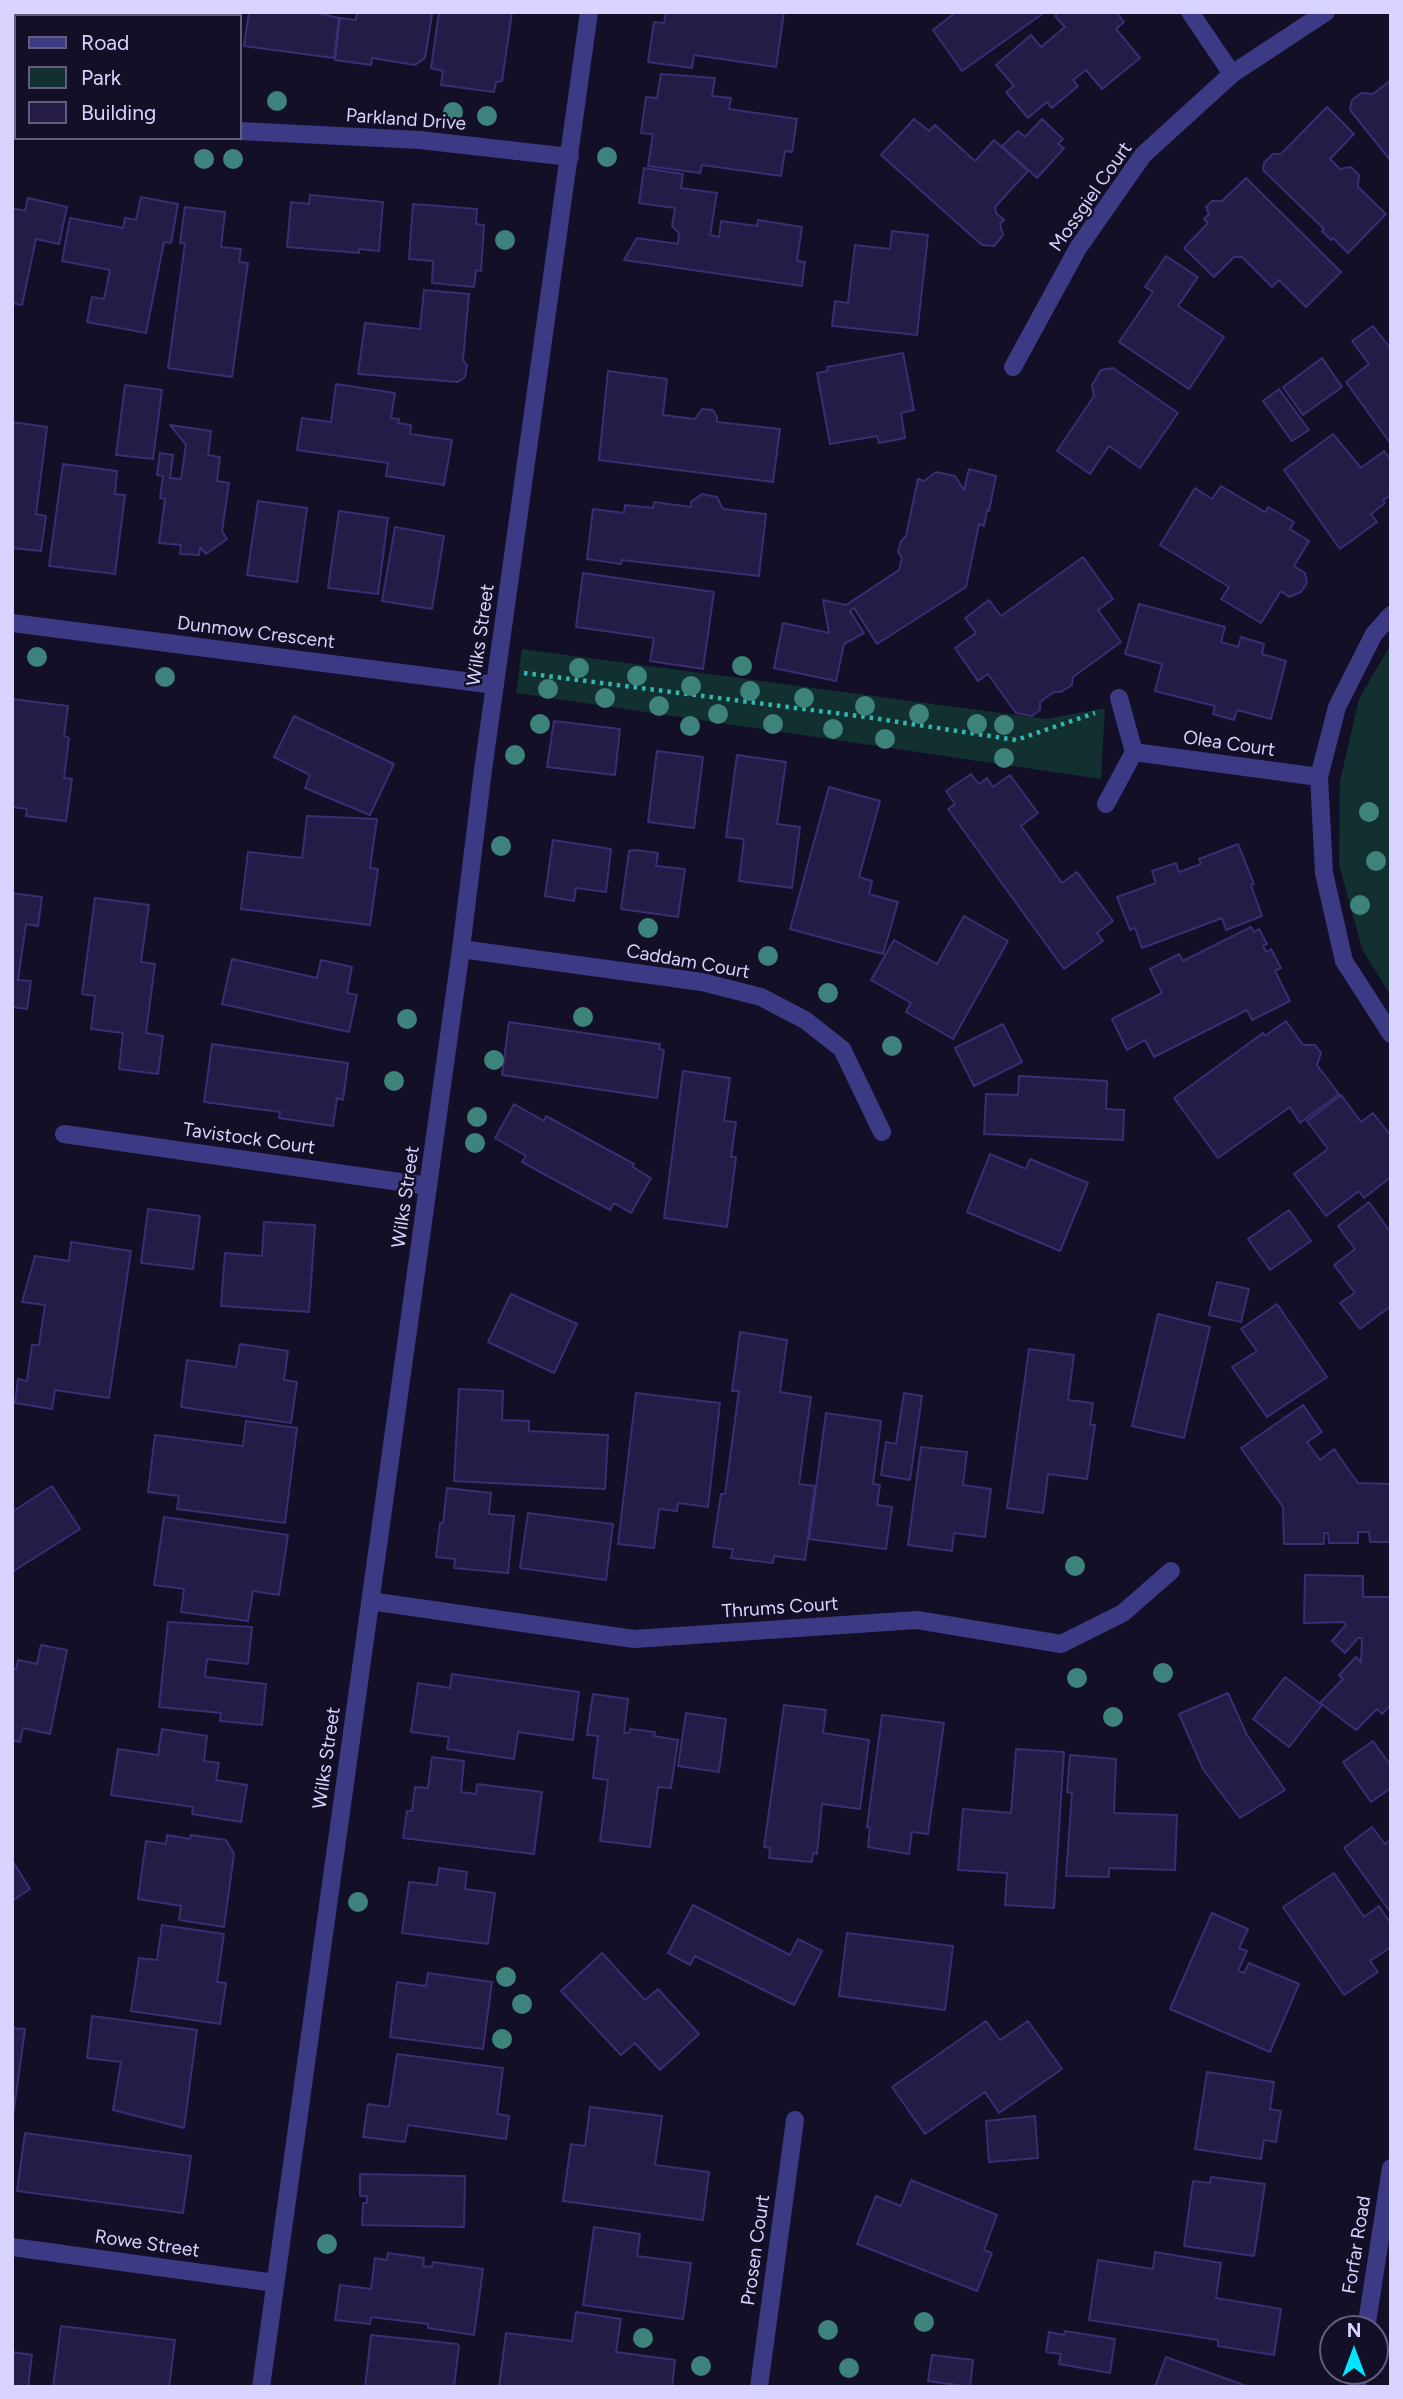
<!DOCTYPE html>
<style>
body{margin:0}
#map{position:relative;width:1403px;height:2399px;overflow:hidden;background:#130f26;font-family:Figtree,sans-serif}
canvas{display:block}
.frame{position:absolute;inset:0;border:14px solid #d9d4ff;pointer-events:none}
.legend{position:absolute;left:14px;top:14px;width:228px;height:126px;box-sizing:border-box;background:#130f26;border:2px solid #625e7d;margin:0;padding:9px 12px;list-style:none;font-size:21px;color:#d9d4ff}
.legend li{display:flex;align-items:center;gap:14px;height:35px}
.legend b{width:35px;border:2px solid #625e7d}
.north{position:absolute;left:1319px;top:2315px;width:70px;height:70px;box-sizing:border-box;background:#130f26;border:2px solid #625e7d;border-radius:50%;rotate:0deg;font-size:19px;font-weight:700;line-height:28px;text-align:center;color:#d9d4ff}
.north::after{content:'';display:block;margin:auto;width:24px;height:32px;background:#00e5ff;clip-path:polygon(50% 0,100% 100%,50% 72%,0 100%)}
</style>
<div id="map">
<canvas width="1403" height="2399"></canvas>
<div class="frame"></div>
<ul class="legend">
<li><b style="height:9px;background:#3d3a85"></b>Road</li>
<li><b style="height:19px;background:#12302f"></b>Park</li>
<li><b style="height:19px;background:#241b47"></b>Building</li>
</ul>
<div class="north">N</div>
</div>
<script>
const context = document.querySelector('canvas').getContext('2d');
context.lineJoin = 'round';
function paint(path, color) {
  context.fillStyle = color;
  context.fill(path, 'evenodd');
}
function trace(path, color, width, dash) {
  context.strokeStyle = color;
  context.lineWidth = width;
  context.lineCap = dash ? 'butt' : 'round';
  context.setLineDash(dash || []);
  context.stroke(path);
}
function write(font, color, halo, rows, align = 'center') {
  context.font = font + ' Figtree,sans-serif';
  context.lineWidth = 5;
  context.setLineDash([]);
  context.textBaseline = 'middle';
  context.strokeStyle = halo;
  context.fillStyle = color;
  for (const [text, x, y, turn = 0] of rows) {
    context.save();
    context.translate(x, y);
    context.rotate((+turn || 0) * Math.PI / 180);
    context.textAlign = isNaN(turn) ? turn : align;
    if (halo) context.strokeText(text, 0, 0);
    context.fillText(text, 0, 0);
    context.restore();
  }
}
paint(new Path2D(`
 M1391,644V996L1362,949L1339,864L1340,781L1359,699Z
 M522,649L1046,719L1105,708L1101,779L516,693Z`), '#12302f');
const building = new Path2D(`
 M56,12H146V16H55Z
 M152,12H237V16H151Z
 M249,12H312L339,18L334,58L244,46Z
 M357,12H428L432,15L425,58L415,65L372,58L371,65L335,60L340,18L356,20Z
 M439,12H512L502,81L496,82L494,92L441,85L443,71L431,68Z
 M666,12H784L776,67L694,55L692,68L648,62L654,22L664,23Z
 M1045,12L962,71L933,30L956,12Z
 M1059,12H1116L1124,22L1116,29L1140,58L1102,89L1086,70L1073,80L1078,86L1052,108L1047,102L1028,118L1006,92L1014,86L996,65L1031,35L1041,47L1065,27L1055,16Z
 M661,74L715,78L712,96L731,98L729,109L797,119L792,152L785,151L781,176L702,165L700,173L648,166L653,134L641,133L646,97L657,98Z
 M1391,80V161L1350,110L1352,100L1361,93L1373,94Z
 M1327,107L1354,134L1330,159L1340,169L1351,167L1359,175L1358,187L1386,214L1348,253L1333,238L1331,240L1322,231L1324,229L1263,170L1264,163L1273,154H1281Z
 M914,119L929,131L935,125L975,161L994,140L1028,171L995,207L996,213L1004,220L1000,224L1003,235L994,246L982,245L881,155Z
 M1042,119L1063,139L1058,144L1064,148L1037,178L1002,146L1018,131L1025,137Z
 M644,168L683,174L681,188L717,193L710,235L719,237L721,221L757,226L758,220L802,227L797,261L805,262L802,286L624,260L637,238L678,244L679,233L672,226L675,208L639,203Z
 M1246,178L1341,272L1306,307L1279,280L1272,287L1242,257H1234L1214,277L1184,248L1208,223L1204,219L1209,214L1206,207L1212,201H1222Z
 M310,195L383,202L379,251L359,249V253L287,247L291,202L309,204Z
 M141,197L178,204L171,243L164,242L146,333L87,322L92,297L104,299L110,270L62,261L70,218L123,228L125,218L136,220Z
 M28,198L67,207L59,244L36,239L22,305L12,303V208L25,211Z
 M413,204L477,209L476,224L484,225L481,271L476,270L474,287L432,283L433,261L409,259Z
 M185,207L225,212L221,247L241,249L239,262L248,263L232,377L168,368L185,244L180,243Z
 M892,231L928,235L917,335L832,326L835,301L848,303L855,245L890,249Z
 M1166,256L1198,277L1178,306L1224,337L1189,389L1119,342L1153,292L1145,287Z
 M424,290L469,294L463,360L467,365L465,377L458,382L358,374L365,323L420,329Z
 M1373,326L1391,349V444L1346,382L1369,364L1352,341Z
 M903,353L914,410L901,413L905,438L879,443L877,436L830,444L817,373L828,371L827,367Z
 M1322,358L1342,387L1303,415L1283,387Z
 M1113,368L1178,413L1140,468L1109,446L1090,474L1057,451L1094,396L1092,385L1101,370Z
 M608,371L667,379L663,415L695,419L702,409L713,410L717,417V422L780,429L773,482L599,460Z
 M336,384L395,393L391,418L399,419L398,423L411,425L410,434L452,440L444,485L386,476L388,463L297,450L302,418L331,422Z
 M125,385L162,390L153,459L116,455Z
 M1279,389L1309,430L1292,441L1263,401Z
 M12,422L47,427L36,514L46,516L41,551L12,548Z
 M170,425L211,431L208,455L220,457L217,481L229,483L222,531L227,539L206,554L200,547L199,555L180,554L181,545L159,543L165,499L160,498L163,476L157,475L160,453L173,455L170,478L181,479L186,445Z
 M1333,434L1361,468L1384,451L1391,460V495L1383,500L1385,503L1371,514L1377,522L1340,549L1284,470Z
 M63,464L117,471L115,494L125,495L115,574L49,566Z
 M969,469L996,476L989,511L987,510L984,526L979,524L966,587L877,644L854,608L850,611L864,633L844,644L836,681L774,668L783,623L829,633L823,600L846,605L899,570L902,558L898,552L901,541L906,536L918,479L924,481L936,472L955,476L964,490Z
 M1221,486L1265,512L1268,507L1294,522L1290,529L1309,541L1294,566L1305,573L1307,583L1301,592L1289,597L1281,591L1261,623L1221,599L1229,587L1160,545L1195,488L1212,499Z
 M702,494L717,497L723,509L766,514L759,576L622,560L621,564L587,559L593,509L624,513L625,505L653,508L654,502L691,507V502Z
 M258,501L307,508L297,582L247,575Z
 M339,511L388,518L378,594L328,588Z
 M395,527L444,536L432,609L382,601Z
 M1083,557L1113,599L1098,610L1121,642L1073,677L1072,685L1061,692H1054L1040,702V710L1032,716L1016,713L988,674L978,681L955,648L976,633L965,618L989,600L1001,616Z
 M583,573L714,592L703,669L650,661L654,638L576,627Z
 M1139,604L1225,627L1221,642L1238,647L1241,637L1264,644L1262,654L1286,661L1271,719L1237,710L1234,720L1213,714L1215,706L1155,691L1162,664L1125,654Z
 M12,699L68,706L64,736L69,738L64,778L72,779L66,821L26,816L27,809L12,807Z
 M294,716L394,764L370,815L305,788L310,775L274,757Z
 M554,721L620,729L615,775L547,767Z
 M657,751L703,757L694,828L648,822Z
 M737,755L786,762L777,824L800,827L792,888L739,881L744,839L726,837Z
 M971,774L979,784L987,778L993,787L1010,775L1038,813L1021,826L1062,883L1077,872L1113,921L1097,933L1103,941L1064,969L948,809L955,804L946,791Z
 M829,787L880,801L859,877L872,881L869,894L898,902L883,954L790,929Z
 M307,816L377,819L370,868L378,869L370,925L241,909L248,852L302,858Z
 M553,840L611,849L606,892L576,888L574,901L545,896Z
 M1238,844L1254,884L1251,885L1262,916L1226,930L1222,918L1142,948L1135,928L1130,930L1117,897L1156,883L1152,871L1176,863L1179,872L1201,864L1199,859Z
 M635,850L658,853L656,866L685,869L678,917L621,909L629,851Z
 M12,893L42,897L38,926L26,924L18,980L31,981L27,1009L12,1007Z
 M95,898L149,905L141,962L155,964L146,1033L163,1036L158,1074L119,1069L123,1033L91,1029L95,996L82,994Z
 M964,916L1008,941L953,1039L906,1012L911,1003L871,980L894,940L937,964Z
 M1251,927L1254,932L1259,929L1267,944L1263,946L1266,952L1271,949L1281,968L1275,971L1290,1001L1252,1020L1247,1010L1154,1057L1145,1040L1127,1050L1112,1019L1162,993L1150,969L1179,954L1183,961Z
 M232,959L317,978L321,960L352,967L347,993L357,995L349,1032L222,1004Z
 M1286,1021L1303,1045H1315L1321,1053L1317,1065L1339,1094L1300,1123L1290,1107L1218,1158L1174,1098L1263,1033L1265,1036Z
 M509,1022L660,1044L659,1049L664,1050L657,1098L502,1075Z
 M1003,1024L1022,1062L974,1086L955,1048Z
 M212,1044L348,1063L343,1100L337,1098L333,1126L279,1118L280,1112L204,1102Z
 M683,1071L730,1078L724,1121L736,1122L731,1157H736L727,1227L664,1218Z
 M1019,1076L1107,1081L1106,1109L1124,1110L1123,1140L984,1134L986,1094L1018,1095Z
 M1341,1095L1361,1122L1373,1113L1391,1136V1177L1364,1198L1359,1191L1326,1216L1294,1174L1328,1149L1307,1121Z
 M514,1104L544,1121L546,1116L634,1164L633,1167L651,1178L631,1213L614,1203L610,1210L522,1162L526,1156L495,1138Z
 M990,1154L1026,1169L1030,1159L1088,1183L1060,1251L967,1212Z
 M1369,1202L1388,1229L1391,1227V1306L1360,1329L1340,1303L1355,1293L1334,1265L1355,1249L1338,1226Z
 M148,1209L200,1216L193,1269L141,1263Z
 M1289,1210L1311,1241L1270,1270L1248,1239Z
 M264,1222L315,1225L309,1312L221,1306L225,1253L262,1256Z
 M71,1242L131,1251L109,1398L55,1390L52,1409L15,1403L18,1379L27,1381L32,1345H39L45,1305L22,1302L35,1256L69,1261Z
 M1217,1282L1249,1289L1241,1322L1209,1315Z
 M511,1294L577,1324L554,1373L488,1342Z
 M1277,1304L1327,1377L1267,1417L1232,1367L1257,1351L1241,1329Z
 M1158,1314L1210,1327L1184,1438L1132,1426Z
 M740,1332L787,1340L780,1392L811,1397L799,1484L815,1486L805,1560L774,1556L773,1563L731,1558L733,1549L713,1547L721,1494H725L739,1391H732Z
 M240,1344L288,1351L284,1380L297,1382L291,1423L181,1407L187,1360L236,1367Z
 M1029,1349L1074,1355L1068,1400L1093,1403L1090,1425H1095L1087,1479L1048,1474L1043,1513L1007,1508Z
 M459,1389L503,1391L502,1420L529,1421V1431L608,1435L605,1489L454,1481Z
 M636,1393L720,1403L708,1507L678,1503L677,1511L659,1509L654,1548L618,1544Z
 M904,1393L922,1396L910,1480L881,1475L886,1442L896,1444Z
 M1303,1405L1322,1432L1307,1442L1320,1460L1334,1449L1358,1483L1391,1484V1542H1370L1369,1532H1358V1543H1329L1328,1533H1324V1544H1284L1283,1507L1241,1448Z
 M826,1413L881,1421L873,1484L880,1485L877,1505L892,1507L886,1549L809,1539Z
 M246,1421L297,1428L285,1523L177,1509L179,1496L148,1492L155,1435L243,1446Z
 M921,1447L967,1452L963,1485L991,1489L985,1537L954,1533L952,1551L908,1545Z
 M52,1486L80,1529L12,1572V1512Z
 M447,1488L491,1493L489,1514L514,1516L508,1573L454,1568L455,1559L436,1557L440,1523H443Z
 M528,1513L613,1524L606,1580L520,1568Z
 M164,1517L288,1535L279,1595L253,1591L248,1621L181,1612L184,1589L154,1585Z
 M1305,1575L1363,1576V1597H1391V1705L1382,1714L1377,1709L1356,1730L1320,1703L1343,1679L1339,1675L1356,1657L1361,1662L1362,1638H1358L1345,1653L1332,1641L1346,1625L1344,1622L1304,1623Z
 M168,1622L252,1627L248,1664L207,1659L205,1677L266,1684L262,1725L220,1721L221,1713L159,1707Z
 M41,1645L67,1650L50,1734L23,1728L20,1742L12,1740L13,1669H16L18,1660L37,1664Z
 M452,1674L579,1692L573,1740L518,1732L514,1759L447,1749L449,1737L411,1732L418,1683L450,1688Z
 M1285,1677L1322,1705L1289,1747L1253,1719Z
 M1228,1693L1247,1735L1285,1790L1240,1818L1203,1769L1179,1714Z
 M593,1694L628,1699L624,1733H629L630,1729L655,1732L654,1736L678,1740L671,1788L658,1787L650,1847L600,1841L608,1780L593,1778L598,1736L587,1735Z
 M784,1705L826,1710L823,1733L869,1740L860,1809L822,1804L817,1854L813,1853L812,1862L769,1858L770,1848L764,1847Z
 M686,1713L726,1719L719,1772L678,1766Z
 M882,1715L944,1723L928,1834L912,1832L909,1854L868,1847L870,1828L867,1827Z
 M162,1729L207,1736L204,1761L219,1763L216,1780L247,1785L241,1822L192,1814L193,1807L111,1795L118,1749L158,1755Z
 M1373,1741L1391,1766V1788L1371,1802L1343,1762Z
 M1016,1749L1064,1752L1054,1908L1005,1905L1007,1873L958,1870L963,1809L1011,1813Z
 M1070,1755L1116,1759L1114,1813L1177,1815L1175,1870L1109,1868V1877L1066,1876L1072,1793L1067,1792Z
 M432,1757L464,1761L461,1792L476,1794L477,1784L542,1792L534,1854L403,1838L407,1811H412L415,1787L428,1788Z
 M1372,1827L1385,1844L1391,1839V1913L1344,1848Z
 M167,1835L190,1839L191,1835L226,1840L234,1854L224,1927L179,1920L181,1906L138,1899L146,1841L166,1844Z
 M12,1860L30,1889L12,1901Z
 M439,1868L467,1872L465,1889L495,1893L488,1944L402,1933L409,1882L437,1885Z
 M1334,1873L1364,1917L1379,1906L1391,1924V1947L1370,1961L1378,1972L1344,1995L1283,1907Z
 M693,1905L790,1955L798,1939L822,1951L794,2005L695,1956L690,1965L668,1953Z
 M1212,1913L1248,1929L1239,1948L1247,1951L1238,1971L1244,1973L1249,1963L1299,1984L1270,2052L1170,2009Z
 M162,1925L224,1934L217,1982L226,1983L220,2024L131,2011L139,1958L157,1960Z
 M847,1933L953,1946L945,2010L839,1996Z
 M602,1953L645,2000L658,1989L699,2034L660,2070L635,2043L621,2055L561,1991Z
 M428,1973L492,1982L483,2049L390,2037L397,1982L426,1986Z
 M92,2016L197,2030L184,2128L113,2110L121,2062L87,2058Z
 M986,2021L1000,2040L1028,2021L1062,2069L999,2113L985,2092L925,2134L892,2087Z
 M12,2028L25,2029L12,2124Z
 M397,2054L503,2068L497,2114L509,2116L506,2139L408,2125L405,2142L363,2137L368,2104L389,2107Z
 M1207,2072L1274,2082L1270,2109L1281,2111L1276,2142L1264,2140L1261,2159L1195,2149Z
 M590,2107L662,2116L655,2165L709,2172L703,2220L563,2201L571,2144L585,2146Z
 M1035,2116L1038,2158L989,2162L986,2121Z
 M25,2133L191,2156L183,2213L17,2191Z
 M360,2174L465,2176L464,2227L362,2225L363,2203H367V2196H360Z
 M1211,2177L1265,2184L1254,2256L1184,2246L1193,2181L1210,2183Z
 M911,2180L997,2215L984,2250L992,2253L977,2291L857,2244L876,2196L901,2206Z
 M594,2227L640,2234L637,2256L691,2263L683,2319L583,2305Z
 M1155,2252L1221,2263L1216,2298L1281,2309L1274,2355L1218,2346V2340L1089,2320L1098,2260L1153,2269Z
 M388,2253L424,2258L423,2266L432,2267L433,2262L483,2269L474,2335L428,2328V2324L371,2317L370,2324L335,2320L340,2285L371,2289L375,2258L387,2260Z
 M576,2312L621,2319L616,2352L675,2360L672,2387H499L506,2333L572,2341Z
 M61,2326L175,2340L169,2387H53Z
 M1065,2331L1115,2339L1110,2373L1059,2364L1061,2354L1046,2352L1049,2332L1064,2335Z
 M371,2335L457,2344L459,2346L454,2387H365Z
 M12,2352L32,2355L28,2387H12Z
 M932,2355L973,2360L970,2387L928,2381Z
 M1166,2357L1249,2387H1155Z`);
paint(building, '#241b47');
trace(building, '#3b2d73', 2);
trace(new Path2D(`
 M524,673L866,717L1016,740L1095,713`), '#2fb8b0', 4.5, [3.5, 5]);
trace(new Path2D(`
 M1190,12L1232,74
 M12,106L16,107
 M240,131L420,140L570,157
 M1013,367L1078,248L1143,155L1232,74L1326,12
 M1391,615L1374,634L1337,707L1319,777L1324,873L1344,961L1391,1034
 M12,623L495,685
 M1134,752L1319,777
 M1106,804L1134,752L1119,698
 M461,949L702,982L761,997L805,1020L842,1049L882,1132
 M64,1134L428,1186
 M370,1601L634,1639L917,1620L1061,1644L1123,1613L1171,1571
 M12,2247L275,2283
 M1366,2329L1391,2168
 M261,2387L461,949L483,770L589,12
 M759,2387L795,2120
 M1357,2387L1359,2371`), '#3d3a85', 18);
context.fillStyle = '#3d827b';
for (const [x, y] of [
 [277,101],
 [453,112],
 [487,116],
 [607,157],
 [204,159],
 [233,159],
 [505,240],
 [37,657],
 [742,666],
 [579,668],
 [637,676],
 [165,677],
 [691,686],
 [548,689],
 [750,691],
 [605,698],
 [804,698],
 [659,706],
 [865,706],
 [718,714],
 [919,714],
 [540,724],
 [773,724],
 [977,724],
 [1004,725],
 [690,726],
 [833,729],
 [885,739],
 [515,755],
 [1004,758],
 [1369,812],
 [501,846],
 [1376,861],
 [1360,905],
 [648,928],
 [768,956],
 [828,993],
 [583,1017],
 [407,1019],
 [892,1046],
 [494,1060],
 [394,1081],
 [477,1117],
 [475,1143],
 [1075,1566],
 [1163,1673],
 [1077,1678],
 [1113,1717],
 [358,1902],
 [506,1977],
 [522,2004],
 [502,2039],
 [327,2244],
 [924,2322],
 [828,2330],
 [643,2338],
 [701,2366],
 [849,2368]
]) {
  context.beginPath();
  context.arc(x, y, 10, 0, 2 * Math.PI);
  context.fill();
}
write('19px', '#d9d4ff', '#130f26', [
 ["Parkland Drive",406,120,4],
 ["Mossgiel Court",1091,197,-55],
 ["Dunmow Crescent",256,633,7],
 ["Wilks Street",481,635,-82],
 ["Olea Court",1229,744,8],
 ["Caddam Court",688,962,10],
 ["Tavistock Court",249,1139,8],
 ["Wilks Street",406,1197,-82],
 ["Thrums Court",780,1608,-4],
 ["Wilks Street",327,1758,-82],
 ["Rowe Street",147,2244,8],
 ["Forfar Road",1357,2245,-81],
 ["Prosen Court",756,2250,-82]
]);
</script>
